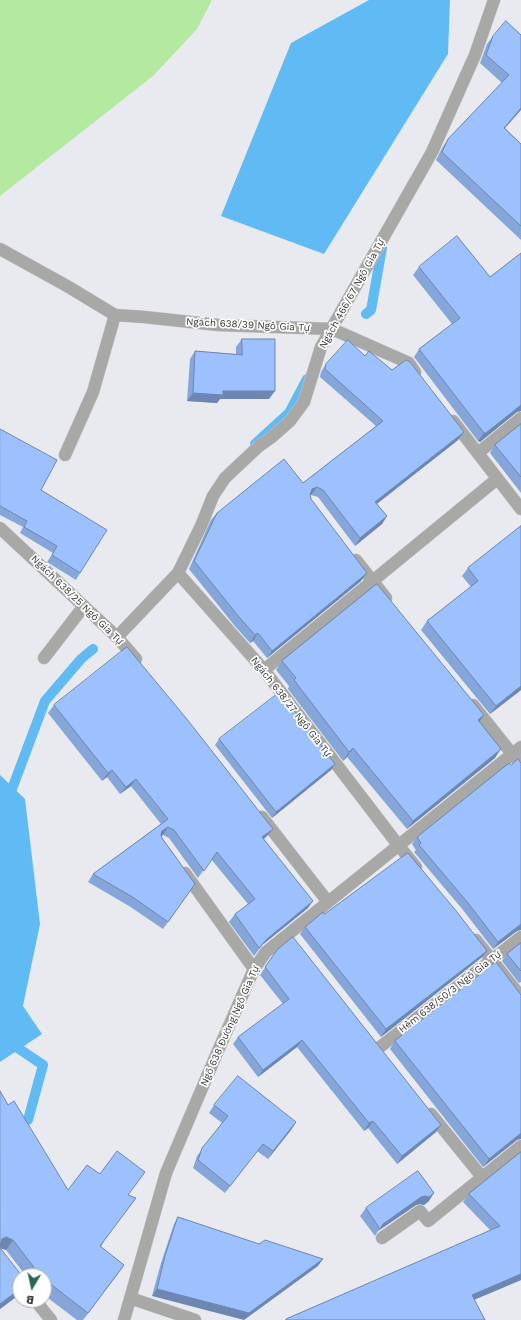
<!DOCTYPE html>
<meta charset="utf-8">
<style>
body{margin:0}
#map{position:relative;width:521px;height:1320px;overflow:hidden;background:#e8eaef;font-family:"Work Sans",sans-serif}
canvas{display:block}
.north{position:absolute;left:12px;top:1268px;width:40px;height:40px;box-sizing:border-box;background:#fff;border:1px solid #adaeae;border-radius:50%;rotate:189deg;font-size:11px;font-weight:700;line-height:16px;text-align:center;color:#333435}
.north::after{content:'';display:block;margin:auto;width:14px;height:18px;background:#266755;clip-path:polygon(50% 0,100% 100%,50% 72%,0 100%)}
</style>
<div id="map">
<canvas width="521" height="1320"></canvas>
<div class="north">B</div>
</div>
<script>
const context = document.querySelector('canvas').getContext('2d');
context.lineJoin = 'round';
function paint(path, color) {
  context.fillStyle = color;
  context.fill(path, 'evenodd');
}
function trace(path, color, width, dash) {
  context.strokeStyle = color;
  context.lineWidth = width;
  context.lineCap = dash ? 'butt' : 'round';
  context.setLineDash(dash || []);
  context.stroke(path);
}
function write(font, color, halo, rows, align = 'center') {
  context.font = font + ' "Work Sans",sans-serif';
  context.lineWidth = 3.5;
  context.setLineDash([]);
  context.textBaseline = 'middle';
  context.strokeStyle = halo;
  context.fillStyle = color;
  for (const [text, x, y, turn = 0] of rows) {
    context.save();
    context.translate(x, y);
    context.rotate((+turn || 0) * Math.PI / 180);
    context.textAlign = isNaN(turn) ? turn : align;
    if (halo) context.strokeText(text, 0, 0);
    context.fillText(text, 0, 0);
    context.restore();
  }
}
paint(new Path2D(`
 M0,0H212L197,29L153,76L0,196Z`), '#b4e9a0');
paint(new Path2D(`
 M369,0H450L448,54L324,254L221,216L291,43Z
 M0,775L25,799L40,924L23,1006L42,1034L0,1062Z`), '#60baf4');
trace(new Path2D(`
 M366,314L371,310L382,248
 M255,444L289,413L307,379
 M0,821L45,701L81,659L93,649
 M0,1036L43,1065L28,1120`), '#60baf4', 10);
const minor = new Path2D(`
 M0,249L67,286L115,315L144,317L218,325L332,329L409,363L415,372
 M453,421L521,509
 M478,453L521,418
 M65,455L93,392L115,315
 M0,528L117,637L136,659
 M356,560L386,598
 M178,573L264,670L399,846L416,867
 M117,637L178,573L201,526L213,496L225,478L259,446L272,437L290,421L304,402L321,347L432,152L475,55L494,0
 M44,658L84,606
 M264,670L497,479
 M473,705L521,765
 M262,817L328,902
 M185,873L254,969
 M476,940L521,997
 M380,1047L521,937
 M431,1114L482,1177
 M382,1238L420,1211L428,1221L521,1146
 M130,1298L195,1320
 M35,1300L51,1320
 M124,1320L166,1173L217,1053L254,969L266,952L521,747`);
trace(minor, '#c4c6ca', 13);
trace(minor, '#a8a8a6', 12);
paint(new Path2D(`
 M521,35L505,128L521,144V240L436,160L442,148L448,139L502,83L480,63L487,44L493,36Z
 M521,253V411L517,412L480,442L478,441L414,357L419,349L452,324L413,275L419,267L490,277Z
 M242,339L269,399H220L217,403L187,401L190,359L195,351L236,354V347Z
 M326,364L458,440L377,504L387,516L382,524L355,546L318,497L311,495H310L311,499L361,581L267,658L253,641L250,643L234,625L189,569L211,520L217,513L303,483L376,426L320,377L321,372Z
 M521,424V493L490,453L495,445Z
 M0,429L41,490L80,573L76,580L47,562L53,553L20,533L23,527L0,515Z
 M521,526V690L490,714L421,630L427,621L471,587L462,576L468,568Z
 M282,661L484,715L479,722L495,758L407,829L347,757L343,761L288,689L289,686L276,670Z
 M54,705L267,836L264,839L308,908L261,946L254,956L229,922L235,914L248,904L211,859L198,878L169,838L163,835L161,836L162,838L195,884L163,929L129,906L88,882L93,874L161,824L131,786L120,794L107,777L102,781L48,713Z
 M219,739L335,764L331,770L272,818L215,745Z
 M417,837L517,931L493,949L463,910L414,852L416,850L412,844Z
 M324,914L487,951L481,958L381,1037L300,934L305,927Z
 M521,943V982L519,983L502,961L507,954Z
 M277,950L441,1125L436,1132L397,1164L368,1128L364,1131L297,1047L258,1077L233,1044L238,1037L283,1004L260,975Z
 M395,1041L517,1140L483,1167L390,1049Z
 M0,1091L8,1105L68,1190L128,1196L101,1247L124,1265L83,1320H77L44,1295V1276H26L6,1250L0,1248L20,1294L0,1309Z
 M214,1105L296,1122L291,1130L268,1159L257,1151L225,1193L193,1168L197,1156L222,1123L209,1113Z
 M521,1152V1280L474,1300L485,1320H285L286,1319L491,1231L463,1202L469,1194Z
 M429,1201L424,1205L420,1204L416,1205L378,1231L375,1236L360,1216L366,1208Z
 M178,1217L318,1266L152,1296L161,1263L174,1224Z`), '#86a6da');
paint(new Path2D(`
 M521,108V110L498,136L504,128Z
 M223,391H275L269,399H220L217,403L187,401L193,393Z
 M521,405V411L517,412L480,442L478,441L484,433Z
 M464,432L458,440L370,509L375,502Z
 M317,487L311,495L307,496L312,489Z
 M387,516L382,524L355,546L360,538Z
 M367,573L361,581L267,658L272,651Z
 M258,633L253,641L250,643L255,635Z
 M521,686V690L490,714L496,706Z
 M484,715L478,724V720Z
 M353,748L347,757L343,761L349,752Z
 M501,749L495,758L407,829L413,821Z
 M335,764L331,770L272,818L276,812Z
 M112,770L107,777L102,781L108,773Z
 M136,779L131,786L120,794L126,787Z
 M168,827L163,835L156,839L162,831Z
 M273,829L267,836L257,844L262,837Z
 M313,901L308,908L261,946L254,956L267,939Z
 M521,924V930L517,931L493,949L498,942Z
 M487,951L481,958L381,1037L386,1029Z
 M302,1040L297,1047L258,1077L263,1070Z
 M373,1121L368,1128L364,1131L369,1123Z
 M296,1122L291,1130L268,1159L273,1151Z
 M441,1125L436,1132L397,1164L402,1156Z
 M521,1133V1139L517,1140L483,1167L489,1159Z
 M434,1193L429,1201L424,1205L420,1204L416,1205L378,1231L383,1224L421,1197Z
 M6,1237L13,1240L6,1250L0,1248V1242L2,1239Z
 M323,1259L318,1266L244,1320L152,1296L157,1289Z
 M124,1265L117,1275L83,1320L88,1313Z
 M521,1274V1280L466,1303L472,1295Z
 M20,1289V1294L0,1309V1304Z`), '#6d87b2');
const building = new Path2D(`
 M506,21L521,35V108L504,128L521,144V226L442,152L448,139L509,75L486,55L493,36Z
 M457,236L490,277L521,253V405L486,433H484L419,349L460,318L419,267Z
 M242,339H275V391H223V395L193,393L195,351L242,355Z
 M348,340L365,356L369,351L392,370L406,360L410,362L464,432L375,502L387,516L360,538L323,490L317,487L312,489L310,495L311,499L367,573L272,651L258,633L255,635L239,617L194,561L217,513L284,459L303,483L383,421L325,369L326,364Z
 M521,424V477L495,445Z
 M0,429L57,460L41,490L107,530L80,573L52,555L57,546L24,527L27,521L0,506Z
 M521,526V686L496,706L427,621L478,581L468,568Z
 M377,584L484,715L478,720L501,749L413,821L353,748L349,752L294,680L296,678L282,661Z
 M127,647L186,718L273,829L262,837L313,901L267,939L259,948L235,914L255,899L217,852L204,871L174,830L168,827L162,831L161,835L162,838L195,884L168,922L134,898L93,874L168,819L136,779L126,787L112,770L108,773L54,705Z
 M280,692L335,764L276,812L219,739Z
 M518,759L521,763V924L498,942L468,903L419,845L421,843L417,837L509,763L511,765Z
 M408,853L457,912L487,951L386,1029L305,927L323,912L324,914Z
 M293,937L441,1125L402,1156L373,1121L369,1123L302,1040L263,1070L238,1037L289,999L265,967L277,950Z
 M521,943V971L507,954Z
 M496,962L521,995V1133L489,1159L395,1041Z
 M238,1076L296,1122L273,1151L263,1144L230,1186L198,1160L202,1148L228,1116L214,1105Z
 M0,1091L8,1105L14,1101L68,1190L87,1165L100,1174L117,1151L145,1172L128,1195L136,1198L100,1246L124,1265L88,1313L44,1279V1276H40L38,1275L37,1276H32L34,1270L33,1266L13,1240L6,1237L2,1239L0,1245Z
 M521,1152V1274L472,1295L485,1320H286V1319L500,1226L469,1194Z
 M418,1171L434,1193L429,1197L425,1196L421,1197L383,1224L380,1229L366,1208Z
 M178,1217L259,1244L265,1240L323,1259L249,1313L157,1289L165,1256Z
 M0,1247L1,1249L22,1276H20V1289L0,1304Z`);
paint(building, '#9cc1fe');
trace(building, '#6d87b2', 1);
write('10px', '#333435', '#fff', [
 ["Ngách 466/67 Ngô Gia Tự",352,294,-61],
 ["Ngách 638/39 Ngô Gia Tự",248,325,3],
 ["Ngách 638/25 Ngô Gia Tự",77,600,44],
 ["Ngách 638/27 Ngô Gia Tự",291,707,52],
 ["Hẻm 638/50/3 Ngô Gia Tự",450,992,-38],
 ["Ngõ 638 Đường Ngô Gia Tự",230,1026,-66]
]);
</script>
